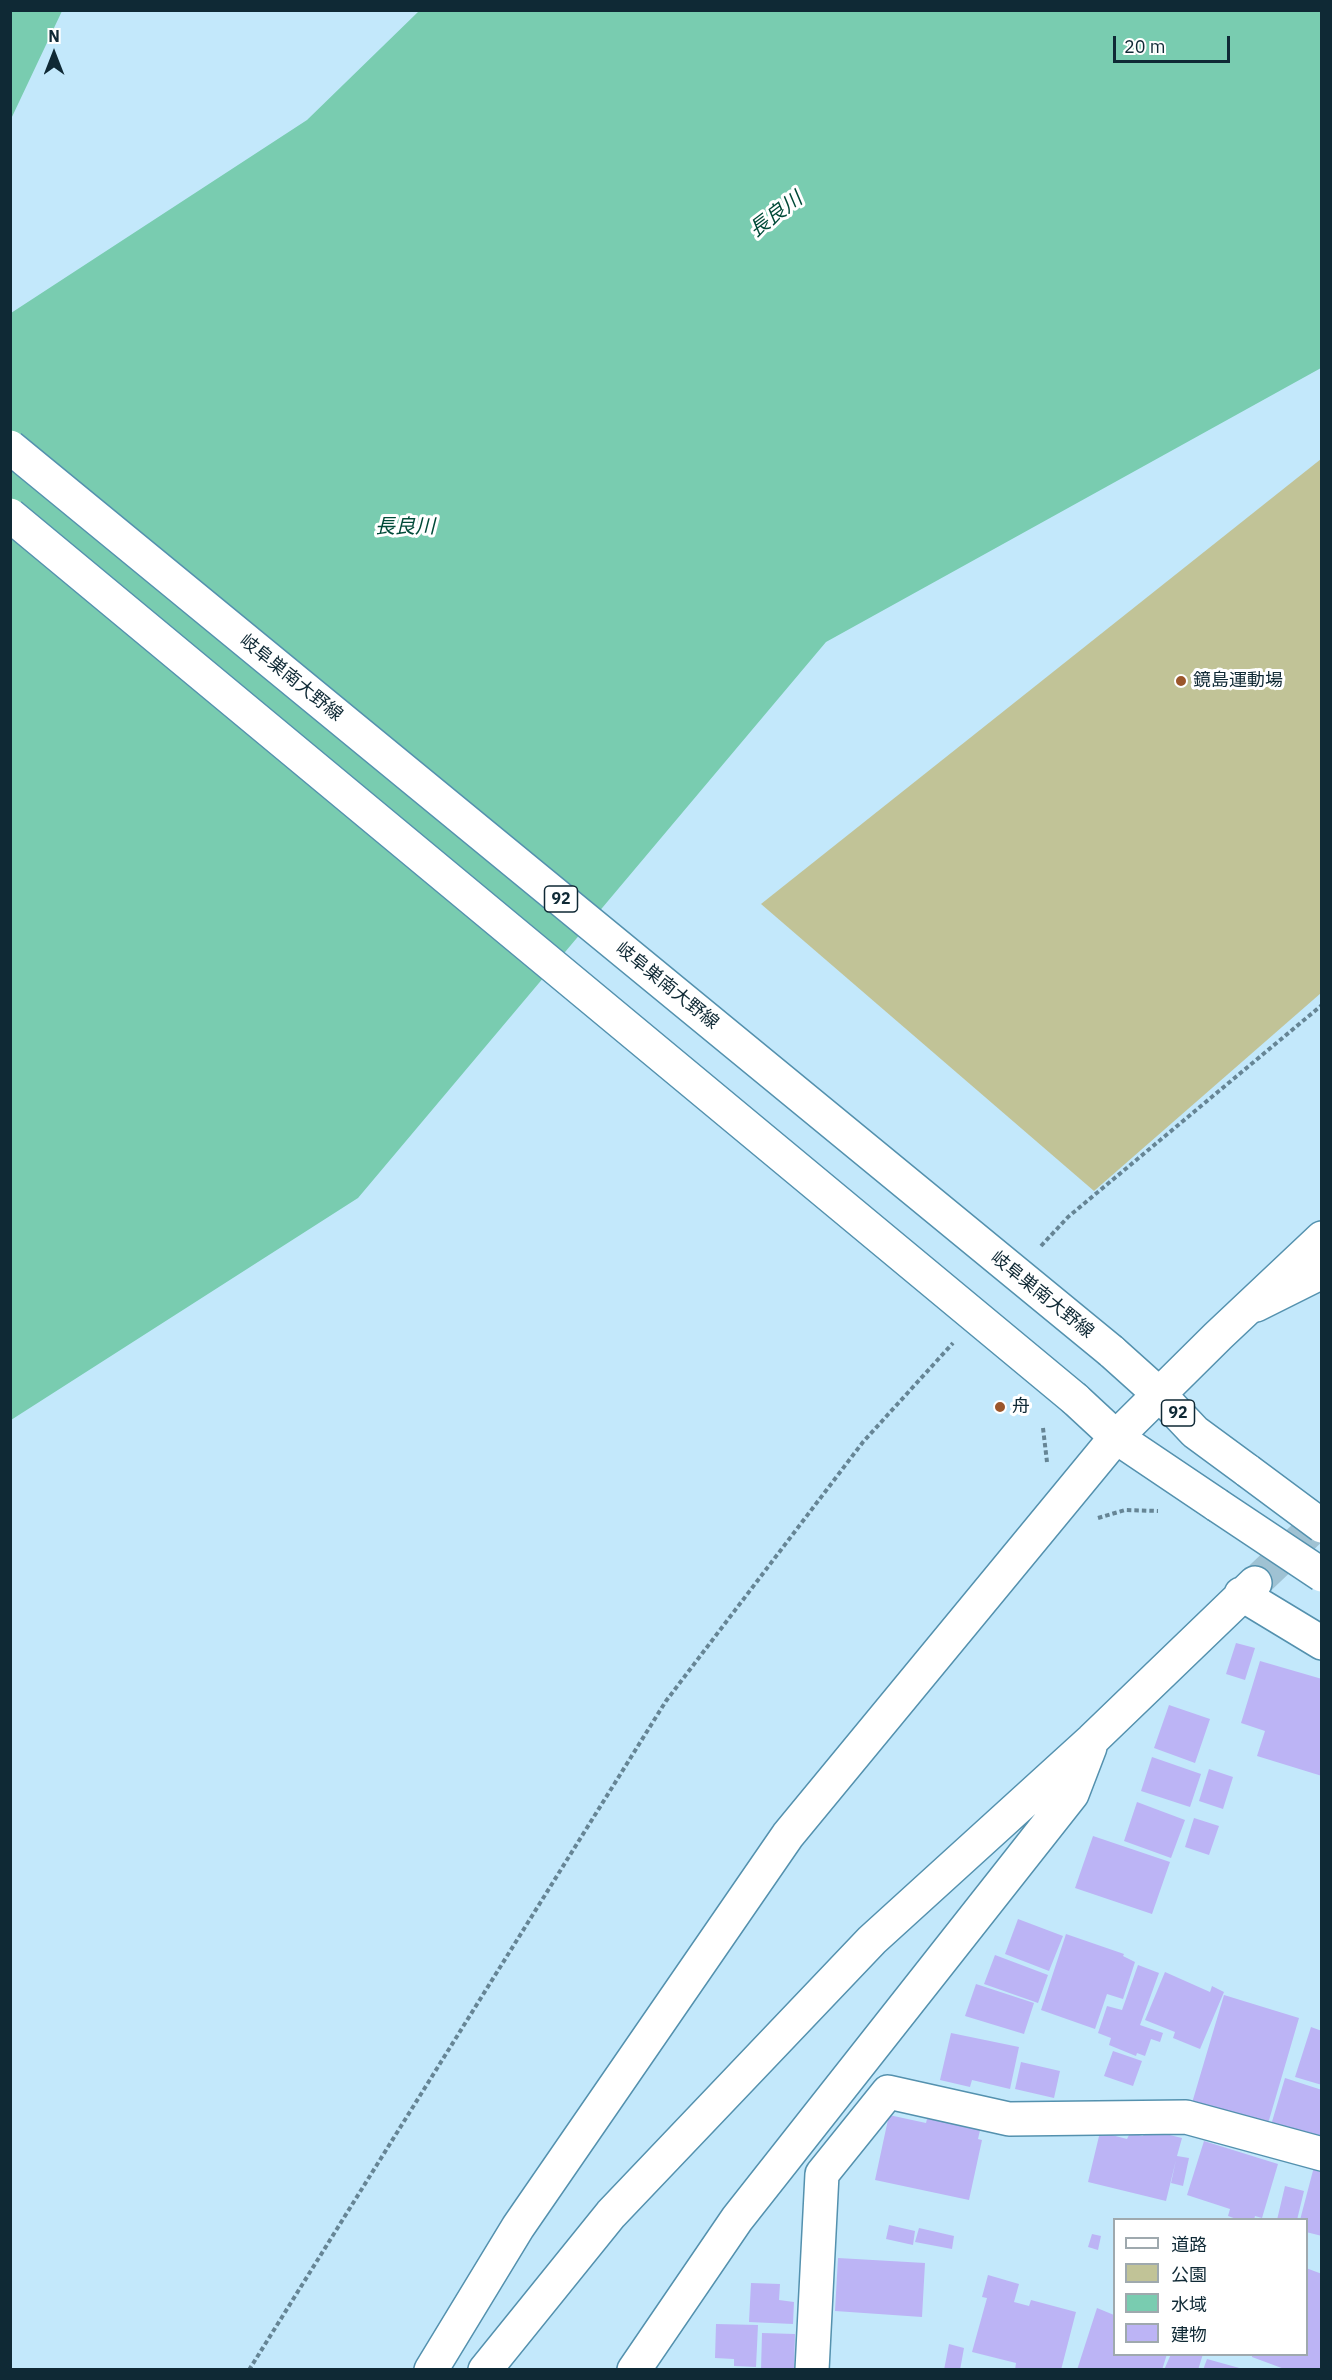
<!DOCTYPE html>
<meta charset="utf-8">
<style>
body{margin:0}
#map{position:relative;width:1332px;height:2380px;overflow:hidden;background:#c3e8fb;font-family:"IBM Plex Sans","Noto Sans JP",sans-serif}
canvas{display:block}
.frame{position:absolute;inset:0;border:12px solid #0f2935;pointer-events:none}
.legend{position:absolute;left:1113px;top:2218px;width:195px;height:138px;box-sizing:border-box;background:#fff;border:2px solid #9fa9ae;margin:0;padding:8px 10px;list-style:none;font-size:18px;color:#0f2935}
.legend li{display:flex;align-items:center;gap:12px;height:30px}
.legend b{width:30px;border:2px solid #9fa9ae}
.north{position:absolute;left:24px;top:24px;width:60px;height:60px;-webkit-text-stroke:4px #fff;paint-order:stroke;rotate:0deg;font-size:16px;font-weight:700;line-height:24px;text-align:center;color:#0f2935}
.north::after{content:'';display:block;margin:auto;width:21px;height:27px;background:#0f2935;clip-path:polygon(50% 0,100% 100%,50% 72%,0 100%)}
.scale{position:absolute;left:1113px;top:36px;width:117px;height:27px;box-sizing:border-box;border:3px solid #0f2935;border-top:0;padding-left:8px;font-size:18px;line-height:21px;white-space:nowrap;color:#0f2935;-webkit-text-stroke:4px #fff;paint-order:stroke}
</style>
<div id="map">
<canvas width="1332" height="2380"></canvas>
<div class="frame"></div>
<ul class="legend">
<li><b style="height:8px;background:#fff"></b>道路</li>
<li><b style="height:16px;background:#c1c397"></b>公園</li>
<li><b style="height:16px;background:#79ccb0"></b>水域</li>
<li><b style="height:16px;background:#bcb4f5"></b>建物</li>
</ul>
<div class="north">N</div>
<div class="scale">20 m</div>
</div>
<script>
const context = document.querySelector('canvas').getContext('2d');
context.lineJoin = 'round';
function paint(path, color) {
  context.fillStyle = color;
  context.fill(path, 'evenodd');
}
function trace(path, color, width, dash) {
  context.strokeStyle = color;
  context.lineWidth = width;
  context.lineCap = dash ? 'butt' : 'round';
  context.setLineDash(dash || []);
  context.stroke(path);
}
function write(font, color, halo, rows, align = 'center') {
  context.font = font + ' "IBM Plex Sans","Noto Sans JP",sans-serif';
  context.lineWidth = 6;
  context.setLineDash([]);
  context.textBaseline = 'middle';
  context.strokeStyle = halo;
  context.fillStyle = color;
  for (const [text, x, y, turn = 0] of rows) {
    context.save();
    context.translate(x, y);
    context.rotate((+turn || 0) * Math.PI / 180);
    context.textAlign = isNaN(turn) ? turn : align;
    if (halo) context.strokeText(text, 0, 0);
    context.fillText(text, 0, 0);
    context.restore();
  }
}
paint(new Path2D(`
 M1321,459V993L1094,1191L761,904Z`), '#c1c397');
paint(new Path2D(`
 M11,10L62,11L11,119L10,11Z
 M419,11H1321V368L826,642L358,1198L11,1420V313L307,120Z`), '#79ccb0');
paint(new Path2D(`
 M1236,1643L1255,1648L1245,1680L1226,1674Z
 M1260,1661L1322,1679V1776L1257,1756L1265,1731L1241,1723Z
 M1169,1705L1210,1719L1195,1763L1154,1748Z
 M1152,1757L1201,1774L1190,1807L1141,1791Z
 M1209,1769L1233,1777L1223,1809L1199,1801Z
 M1137,1802L1185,1820L1171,1858L1124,1841Z
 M1194,1818L1219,1826L1209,1855L1185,1847Z
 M1093,1836L1170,1862L1152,1914L1075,1888Z
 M1018,1919L1063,1936L1049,1971L1005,1954Z
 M1066,1934L1124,1954L1123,1956L1135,1962L1123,1999L1107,1994L1095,2029L1041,2010Z
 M995,1955L1048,1975L1038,2003L984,1984Z
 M1138,1965L1159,1973L1140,2025L1163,2033L1160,2042L1151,2039L1145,2056L1137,2053L1136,2056L1109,2045L1111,2038L1098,2033L1107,2006L1122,2010Z
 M1165,1972L1210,1992L1212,1986L1224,1992L1200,2049L1173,2038L1175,2032L1145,2020Z
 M976,1984L1034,2003L1024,2034L965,2016Z
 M1224,1995L1299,2018L1267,2127L1192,2103Z
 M1311,2027L1322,2031V2085L1295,2077Z
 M951,2033L1019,2047L1010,2089L972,2080L970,2087L940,2080Z
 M1113,2051L1142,2061L1133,2086L1104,2076Z
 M1021,2062L1060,2071L1054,2098L1015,2089Z
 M1285,2078L1322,2090V2137L1319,2141L1271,2125Z
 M889,2115L926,2123L928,2115L981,2126L978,2139L982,2140L969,2200L875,2180Z
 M1145,2129L1182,2138L1177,2156L1189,2158L1183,2186L1171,2183L1176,2160L1166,2201L1088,2182L1100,2132L1127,2139L1130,2133L1143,2136Z
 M1204,2141L1278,2164L1262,2218L1255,2216L1254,2220H1239L1228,2216L1230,2209L1187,2195Z
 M1315,2163L1322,2164V2236L1306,2232V2220H1300Z
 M1285,2186L1304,2191L1297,2220H1277Z
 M889,2225L915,2231L913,2245L886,2239Z
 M919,2228L954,2236L952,2249L915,2242Z
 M1092,2234L1101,2236L1098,2250L1088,2247Z
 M838,2258L925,2263L922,2317L835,2311Z
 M1306,2268L1322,2274V2370H1287L1252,2357V2354H1306Z
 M988,2275L1019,2284L1014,2302L1029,2306L1031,2300L1076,2312L1061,2370H1015L1016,2363L972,2352L987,2298L982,2297Z
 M751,2283L780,2284L779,2300L794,2302L793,2324L749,2322Z
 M1097,2308L1114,2315V2354H1167L1162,2370H1077Z
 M716,2324L758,2325L756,2367L734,2366V2359L715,2358Z
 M762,2333L795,2334L794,2370H761Z
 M949,2344L964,2348L960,2370H944Z
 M1171,2354H1203L1198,2370H1164Z
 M1207,2359L1243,2369V2370H1203Z`), '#bcb4f5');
trace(new Path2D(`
 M1255,1583L1322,1519`), '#9fc2d3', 33, [33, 16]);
const street = new Path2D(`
 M1256,1305L1322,1272
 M1241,1594L1322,1643
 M485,2370L611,2214L872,1940L1092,1740L1255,1583
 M634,2370L737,2219L1072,1794L1090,1747
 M812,2370L822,2174L888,2092L1009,2119L1186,2117L1322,2154`);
const secondary = new Path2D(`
 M431,2370L518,2227L788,1835L1116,1437L1218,1336L1322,1238`);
const primary = new Path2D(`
 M1111,1351L1160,1395L1195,1432L1248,1471
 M1075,1399L1116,1437L1217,1505`);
trace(street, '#5491ae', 36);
trace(secondary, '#5491ae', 36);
trace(primary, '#5491ae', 36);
trace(new Path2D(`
 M1041,1246L1068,1217L1322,1005
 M1043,1428L1047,1462
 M1098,1518L1125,1510L1158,1511
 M249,2370L666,1701L863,1442L953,1343`), '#668595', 4, [4.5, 3]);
trace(street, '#fff', 33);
trace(secondary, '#fff', 33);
trace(primary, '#fff', 33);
const primaryBridge = new Path2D(`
 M10,447L1111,1351
 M10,515L1075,1399
 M1248,1471L1322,1526
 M1217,1505L1322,1575`);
trace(primaryBridge, '#5491ae', 36, []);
trace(primaryBridge, '#fff', 33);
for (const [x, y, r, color] of [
 [1181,681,6,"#9b562b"],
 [1000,1407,6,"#9b562b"]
]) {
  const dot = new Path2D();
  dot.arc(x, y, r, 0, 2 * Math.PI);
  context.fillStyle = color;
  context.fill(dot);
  trace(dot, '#fff', 2);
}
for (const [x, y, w] of [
 [561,899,33],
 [1178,1413,33]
]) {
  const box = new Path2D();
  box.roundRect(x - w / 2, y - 13, w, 26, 4.5);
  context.fillStyle = '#fff';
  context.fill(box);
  trace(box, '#0f2935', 1.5);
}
write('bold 16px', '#0f2935', null, [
 ["92",561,899],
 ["92",1178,1413]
]);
write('18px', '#0f2935', '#fff', [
 ["岐阜巣南大野線",291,678,39],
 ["岐阜巣南大野線",667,986,39],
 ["岐阜巣南大野線",1042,1295,39]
]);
write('18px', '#0f2935', '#fff', [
 ["鏡島運動場",1193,681],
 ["舟",1012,1407]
], 'left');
write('italic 20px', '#004a38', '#fff', [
 ["長良川",776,215,-37],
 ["長良川",405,527]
]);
</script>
